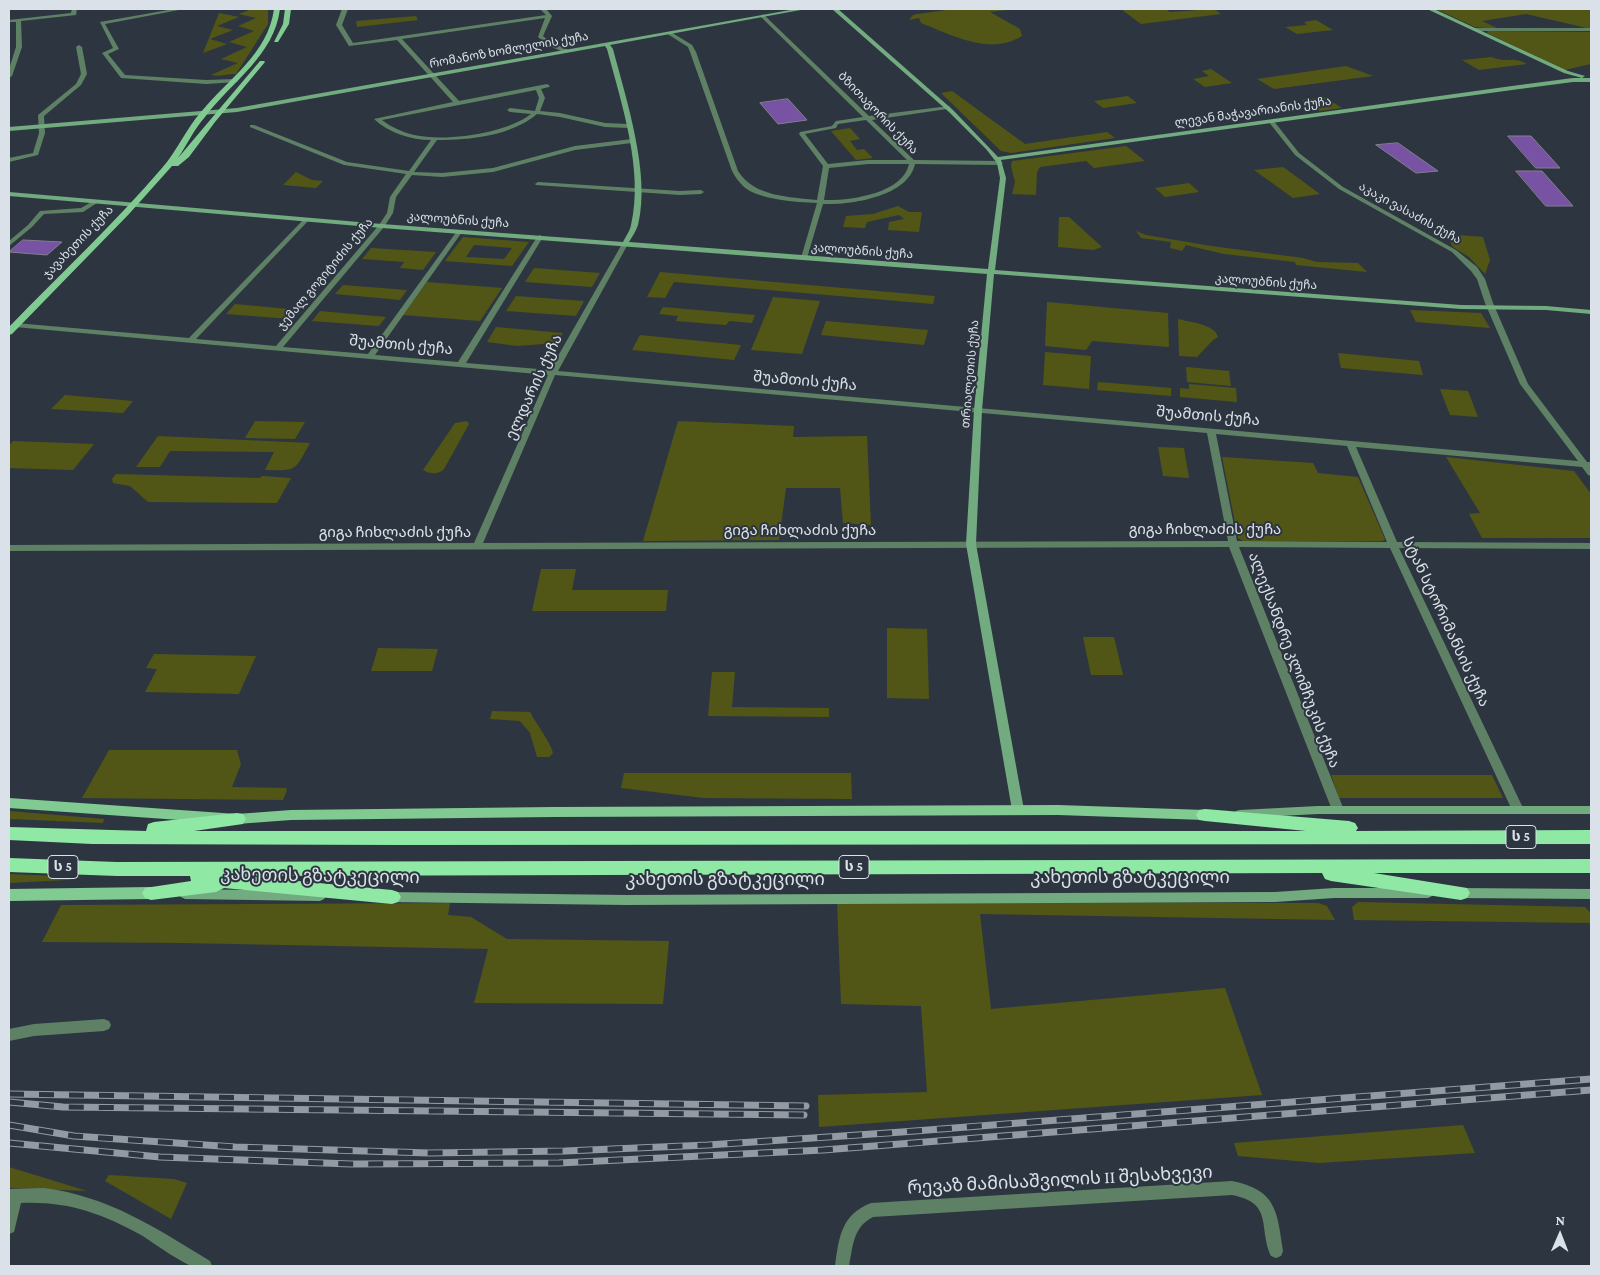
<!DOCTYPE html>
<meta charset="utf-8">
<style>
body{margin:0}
#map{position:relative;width:1600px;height:1275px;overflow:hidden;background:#2d3640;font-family:"Crimson Pro",serif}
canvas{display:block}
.frame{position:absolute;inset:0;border:10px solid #dbe1e8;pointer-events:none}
.north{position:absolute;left:1535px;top:1210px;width:50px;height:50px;-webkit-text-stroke:4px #2d3640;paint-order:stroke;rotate:1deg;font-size:14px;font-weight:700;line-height:20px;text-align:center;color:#dbe1e8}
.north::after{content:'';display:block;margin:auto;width:18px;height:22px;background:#dbe1e8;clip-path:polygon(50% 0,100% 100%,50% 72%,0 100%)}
</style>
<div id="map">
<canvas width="1600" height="1275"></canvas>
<div class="frame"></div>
<div class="north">N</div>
</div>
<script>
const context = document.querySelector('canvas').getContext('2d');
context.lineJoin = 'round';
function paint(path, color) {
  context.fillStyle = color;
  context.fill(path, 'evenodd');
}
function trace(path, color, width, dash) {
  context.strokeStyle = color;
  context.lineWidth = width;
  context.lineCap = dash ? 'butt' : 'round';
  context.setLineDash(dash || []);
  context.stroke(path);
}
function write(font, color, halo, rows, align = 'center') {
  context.font = font + ' "Crimson Pro","Noto Sans Georgian",serif';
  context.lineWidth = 4;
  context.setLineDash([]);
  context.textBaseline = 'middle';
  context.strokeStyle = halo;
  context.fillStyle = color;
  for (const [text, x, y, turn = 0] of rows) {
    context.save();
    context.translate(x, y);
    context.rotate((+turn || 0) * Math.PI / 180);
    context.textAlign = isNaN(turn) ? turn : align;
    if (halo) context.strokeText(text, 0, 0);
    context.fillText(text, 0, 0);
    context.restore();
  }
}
paint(new Path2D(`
 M252,9H268V24L236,74C226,74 220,77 211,75L238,63L221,59L247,47L229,42L254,31L238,26L256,18L239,14Z
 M954,9H1016L990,12L1020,29L1022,36C990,56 952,35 921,23L919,18L909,20L913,15L918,14Z
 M1121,9H1165L1170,12L1214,9L1221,14L1141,24Z
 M1436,9H1591V29L1526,14L1482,21L1499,29L1475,27Z
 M219,13L239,17L217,26L233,30L210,39L227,44L203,53Z
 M416,16L418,20L357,27L356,21Z
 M1316,20L1333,30L1297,34L1285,27L1307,25L1304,22Z
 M1488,31L1591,32V64L1565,70L1487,33Z
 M1492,57C1506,64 1511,55 1527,64L1479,70L1462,60Z
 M1346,66L1373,76L1274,89L1257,79Z
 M1211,69L1232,83L1205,87L1193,79L1209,76L1202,71Z
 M952,91L1025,144L1107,132L1115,138L1011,153L1001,151L941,93Z
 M1128,96L1137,103L1103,108L1094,101Z
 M1324,97L1342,108L1320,111L1302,100Z
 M850,128L860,139L850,141L857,150L864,149L873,158L856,160L831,131Z
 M1126,146L1145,161L1094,168L1086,161L1040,167L1037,172L1036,195L1012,194L1015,182L1011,166L1012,161Z
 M1283,167L1286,169L1320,194L1293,198L1254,170Z
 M296,172L312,180L323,181L316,188L283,185Z
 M1189,183L1199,192L1165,197L1155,188Z
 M898,206L909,212H922L919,232L888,230L889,222L904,219L899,215L867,222L865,228L843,227L846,216L873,214Z
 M1059,217H1069L1102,247L1093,250L1058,247Z
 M1136,231L1146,235L1211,246L1303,258L1317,262L1358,263L1367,272L1296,265L1295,262L1224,254L1186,245L1182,251L1170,248L1171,242L1141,238Z
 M1446,234L1483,237L1490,260L1485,274L1469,257L1453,247Z
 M463,237L529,242L512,266L445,261ZM474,245L512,248L504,259L466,257Z
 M371,248L436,252L423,270L400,268L404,262L362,259Z
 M534,268L600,273L592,287L525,282Z
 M660,272L935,296L933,304L674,282L665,298L647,297Z
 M427,282L502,288L480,321L403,315Z
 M343,285L407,290L400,300L335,294Z
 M516,296L584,301L576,316L506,311Z
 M773,297L820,301L802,354L751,350Z
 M1047,302L1168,313L1169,347L1092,341L1086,350L1045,346Z
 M235,304L299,310L291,319L226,314Z
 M663,307L755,315L752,323L729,321L726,325L676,321L678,316L659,314Z
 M1410,310L1481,313L1490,328L1416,322Z
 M320,311L386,317L379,326L312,321Z
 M1178,319C1189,322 1215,324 1218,337L1213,340L1197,357L1179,356Z
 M826,321L928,330L924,345L821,335Z
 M496,327L563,333L557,343L517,346L487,342Z
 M640,335L741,345L734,360L632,350Z
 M1045,352L1091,356L1089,389L1043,385Z
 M1338,353L1419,361L1423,375L1341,368Z
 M1186,367L1229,371L1231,386L1187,382Z
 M1098,382L1171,388V396L1097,390Z
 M1189,384L1236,388L1237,402L1180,397V388L1189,389Z
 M1440,389L1468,391L1478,417L1450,415Z
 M65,395L133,401L123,413L51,409Z
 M255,421L305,422L295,439L245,438Z
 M467,421L469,424L444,469C438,475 430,474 423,470L455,423Z
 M678,421L794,426L793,437L867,436L871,525L843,523L840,488H786L779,540L643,541Z
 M158,436L310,443C294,471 298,471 265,470L274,452L170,451L160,467H136Z
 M13,441L94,444L73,470L9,468V446Z
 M1158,447L1184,448L1189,478L1163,476Z
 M1222,457L1313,463L1318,473L1358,477L1385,539L1383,541H1243L1238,538Z
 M1446,457L1574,471L1591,494V538H1482L1469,514L1480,513Z
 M116,474L260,478L262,476L291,478L277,503L148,502L130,486L113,483L112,479Z
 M541,569H576L572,590H668L666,611H532Z
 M887,628L927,629L929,699L887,698Z
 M1083,637H1114L1123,675H1091Z
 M378,648L438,649L432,671H371Z
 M154,654L256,656L239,694L145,692L157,669L146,668Z
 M712,672H735L732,707L829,708V717L708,716Z
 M492,711L530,712C536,724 550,741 553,753L549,757H537L530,733L520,721L490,719Z
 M109,750H237L241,764L232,787L286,788L287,790L283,800L82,798Z
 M624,773H851L852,799L704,798L621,788Z
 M1331,775H1492L1503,798H1339Z
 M9,811L104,819L103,823L9,819Z
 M9,874L81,877L68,880L9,883Z
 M837,902L1318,903L1327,906L1335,920L980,914L991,1009L1225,988L1262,1095L819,1127L818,1095L927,1092L921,1006L841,1004Z
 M1358,902L1585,907L1591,913V923L1354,920L1352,907Z
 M450,903L448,915L471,917L507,939L669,941L663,1004L474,1003L488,949L183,943L42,942L61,905Z
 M1463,1125L1475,1153L1319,1163L1238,1156L1234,1143Z
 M9,1167L87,1191L9,1188Z
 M109,1175L174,1179L187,1183L171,1219L105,1181Z`), '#515616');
const building = new Path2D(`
 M788,99L807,120L778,124L760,103Z
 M1508,136H1531L1560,168H1536Z
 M1398,143L1438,171L1416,173L1376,145Z
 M1516,171H1542L1573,206H1546Z
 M23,240L62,242L47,255L9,252Z`);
paint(building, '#7852a3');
trace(building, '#847f8d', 1);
paint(new Path2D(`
 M72,9H77L76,15L21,21L22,47L12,76L9,78V69L16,47V22H9V20L71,13Z
 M174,9H184L105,24L119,49L108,54L125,75L206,80L235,79L238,81L237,82L206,84L121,78L102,53L113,48L100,22Z
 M342,9H348L342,25L353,43L546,15L540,9H546L552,16L543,36L550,42L569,50V52C558,52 546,44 538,37L545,18L402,39L459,101L547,84L550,86L549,87L541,89L545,98L540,111L560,113L605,123L629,124L632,126L629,128L605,127L560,117L537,114C511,136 470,140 437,140L414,172L442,173L493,168L575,146L632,139L635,141L632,143L575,150L493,172L442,177L412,175L396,197L393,213L384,227L283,347L368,354L457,231L459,230L462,232L375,355L458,362L537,237L540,235L543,237L466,363L550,370L622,244L625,242L628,244L558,371L1578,461L1520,384L1485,303L1477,279L1471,271L1452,252L1339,189L1295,155L1268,121L1273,120L1299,153L1343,187L1456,250L1477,267L1485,279L1493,303L1528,384L1587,462H1591V476L1588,475L1582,467L1356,447L1397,542L1591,543V549L1399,548L1524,810L1522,813H1514L1512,810L1390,548L1239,547L1344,810L1342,813H1334L1332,810L1229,547L9,551V545L474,543L548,375L15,327L11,325L15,323L189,338L304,219L306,218L309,220L308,221L196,339L276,346L379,225L387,213L390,197L406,174L344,165L250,127V125H254L347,162L409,171L431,140C411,140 389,133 374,119L453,102L397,40L349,46L336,25ZM536,90L539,98L535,111L510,108L507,110L510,112L531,114C505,134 446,142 414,135C402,132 391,127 382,120ZM555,375L1207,433L1228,541L483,543ZM1216,434L1347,446L1387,542L1237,541Z
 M763,14L869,116L949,106L950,107L947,109L872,120L914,160L1000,161L1003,163L1000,165L915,164C908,197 850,205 823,204L807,258L802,259L801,258L817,203C796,202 760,200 744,187C739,182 735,177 732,171L690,52L688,47L666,33L671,32L692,45L696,52L738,171C754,197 790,197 817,200L823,166L799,134L800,132L832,126L836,121L863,117L761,17ZM866,120L907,160H868L828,164L805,134L836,128L838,124ZM868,164H909C903,194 848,201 824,200L829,168Z
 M1475,28H1591V31H1473Z
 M79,45L82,47L87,74L81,85L44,116L45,133L38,155L9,162V158L33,153L39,133L38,115L76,84L81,74L76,47Z
 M538,182L680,191L701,190L704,192L701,194L680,195L536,185L535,184Z
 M95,200L98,202L97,203L83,212L44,214L32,227L9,246V241L28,225L40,211L81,208Z
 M104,1019L109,1021L111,1025L109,1029L104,1031L34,1036L9,1041V1029L34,1024Z
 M1232,1181C1277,1190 1277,1212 1283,1251L1281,1256L1276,1258L1271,1256C1258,1227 1274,1203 1232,1195L873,1217C853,1227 853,1246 849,1266H835C839,1237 841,1215 871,1203Z
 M44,1188C108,1196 156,1228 210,1261L212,1266C206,1266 199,1267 193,1266C184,1265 151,1241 141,1235C101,1213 67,1201 21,1203L14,1232L9,1234V1189Z`), '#5e8165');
paint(new Path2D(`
 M796,9H806L610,45L613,49C626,99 651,174 638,225C636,231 632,237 629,242L988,269L1000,178L997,163L986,149L949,112L832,9H838L953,110L998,157L1512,86L1573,78H1591V82H1573L1512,90L1001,160L1006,178L995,270L1461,305L1546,306L1591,310V314L1546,310L1461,309L994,274L982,410L976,544L1024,810L1022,813H1014L1012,810L966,544L974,410L987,274L382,228L9,196V192L382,224L623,242C626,236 630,231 631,225C644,170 621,102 607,49L605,46L237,112L9,131V127L237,108Z
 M1427,9H1434L1568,71L1585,76L1582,78L1564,73Z
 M1318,806H1591V814H1318L1240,818L1236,817L1234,814L1236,811L1240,810Z
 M1334,888H1428L1432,890L1434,893L1432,896L1428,898H1334L1275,902L627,905L387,902L383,900L381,897L383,894L387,892L627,895L1275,892Z
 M1457,888L1591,889V899L1457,898L1453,896L1451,893L1453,890Z
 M185,889L320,891L324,893L326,896L324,899L320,901L185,899L181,897L179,894L181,891Z`), '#72ab7f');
paint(new Path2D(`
 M274,9H280C274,56 232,81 205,117C194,129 187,145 178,158L260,61H264L265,62L215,122L189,157L178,166H172L129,214L12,334L9,335V327C60,274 114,224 162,168C177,151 186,129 201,112C228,79 268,54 274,9Z
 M285,9H291L289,24L278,42H274L283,24Z
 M9,798L237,814L291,810L553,807L1058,805L1205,810L1210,811L1212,815L1210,819L1205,820L1058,815L553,817L291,820L237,824L9,808Z
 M151,887L156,889L159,893L156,897L151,899L9,901V889Z`), '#81cb93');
paint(new Path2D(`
 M1205,809L1349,821L1355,823L1358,828L1356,831L1591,830V844L401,845L92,844L9,840V827L146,831L148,824L154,822L237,813L243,814L246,819L243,824L194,831H1306L1205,821L1199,820L1196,815L1199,810Z
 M9,858L117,862L1591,859V873H1374L1467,888L1470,893L1467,898L1461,900L1331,881L1325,879L1322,873L246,876L392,890L398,892L401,897L398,902L392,904L224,888L216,892L151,900L145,898L142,893L145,888L191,881L190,876H117L9,872Z`), '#8fe9a5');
const rail = new Path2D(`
 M9,1094L806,1106
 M9,1102L63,1107L804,1115
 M9,1125L74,1136L235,1147L429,1153L565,1151L708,1145L902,1132L1591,1079
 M9,1143L160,1157L351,1164L559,1163L823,1150L1591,1090`);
trace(rail, '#939aa3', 7);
trace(rail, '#2d3640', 5, [15]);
write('12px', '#dbe1e8', '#2d3640', [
 ["რომანოზ ხომლელის ქუჩა",509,50,-10],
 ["ლევან მაჭავარიანის ქუჩა",1253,112,-8],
 ["ბზითაგორის ქუჩა",878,113,46],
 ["აკაკი ვასაძის ქუჩა",1410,213,29],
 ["კალოუბნის ქუჩა",458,220,4],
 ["ჯავახეთის ქუჩა",78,242,-46],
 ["კალოუბნის ქუჩა",862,251,4],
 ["ჯემალ გოგიტიძის ქუჩა",325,274,-50],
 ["კალოუბნის ქუჩა",1266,282,4],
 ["თრიალეთის ქუჩა",970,374,-85]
]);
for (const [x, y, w] of [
 [1521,837,30],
 [63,867,30],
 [854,867,30]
]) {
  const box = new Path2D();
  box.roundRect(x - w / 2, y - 11.5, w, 23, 4);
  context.fillStyle = '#2d3640';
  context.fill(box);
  trace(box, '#dbe1e8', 1);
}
write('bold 14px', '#dbe1e8', null, [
 ["ს 5",1521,837],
 ["ს 5",63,867],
 ["ს 5",854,867]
]);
write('15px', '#dbe1e8', '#2d3640', [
 ["შუამთის ქუჩა",401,345,5],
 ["შუამთის ქუჩა",805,381,5],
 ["ელდარის ქუჩა",534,387,-65],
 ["შუამთის ქუჩა",1208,416,5],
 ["გიგა ჩიხლაძის ქუჩა",1205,529],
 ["გიგა ჩიხლაძის ქუჩა",800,530],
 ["გიგა ჩიხლაძის ქუჩა",395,532],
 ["სტან სტორიმანსის ქუჩა",1446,622,65],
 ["ალექსანდრე კლიმჩუკის ქუჩა",1294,660,69]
]);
write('18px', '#dbe1e8', '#2d3640', [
 ["კახეთის გზატკეცილი",320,876,1],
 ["კახეთის გზატკეცილი",1130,877],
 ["კახეთის გზატკეცილი",725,879],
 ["რევაზ მამისაშვილის II შესახვევი",1060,1180,-3]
]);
</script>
